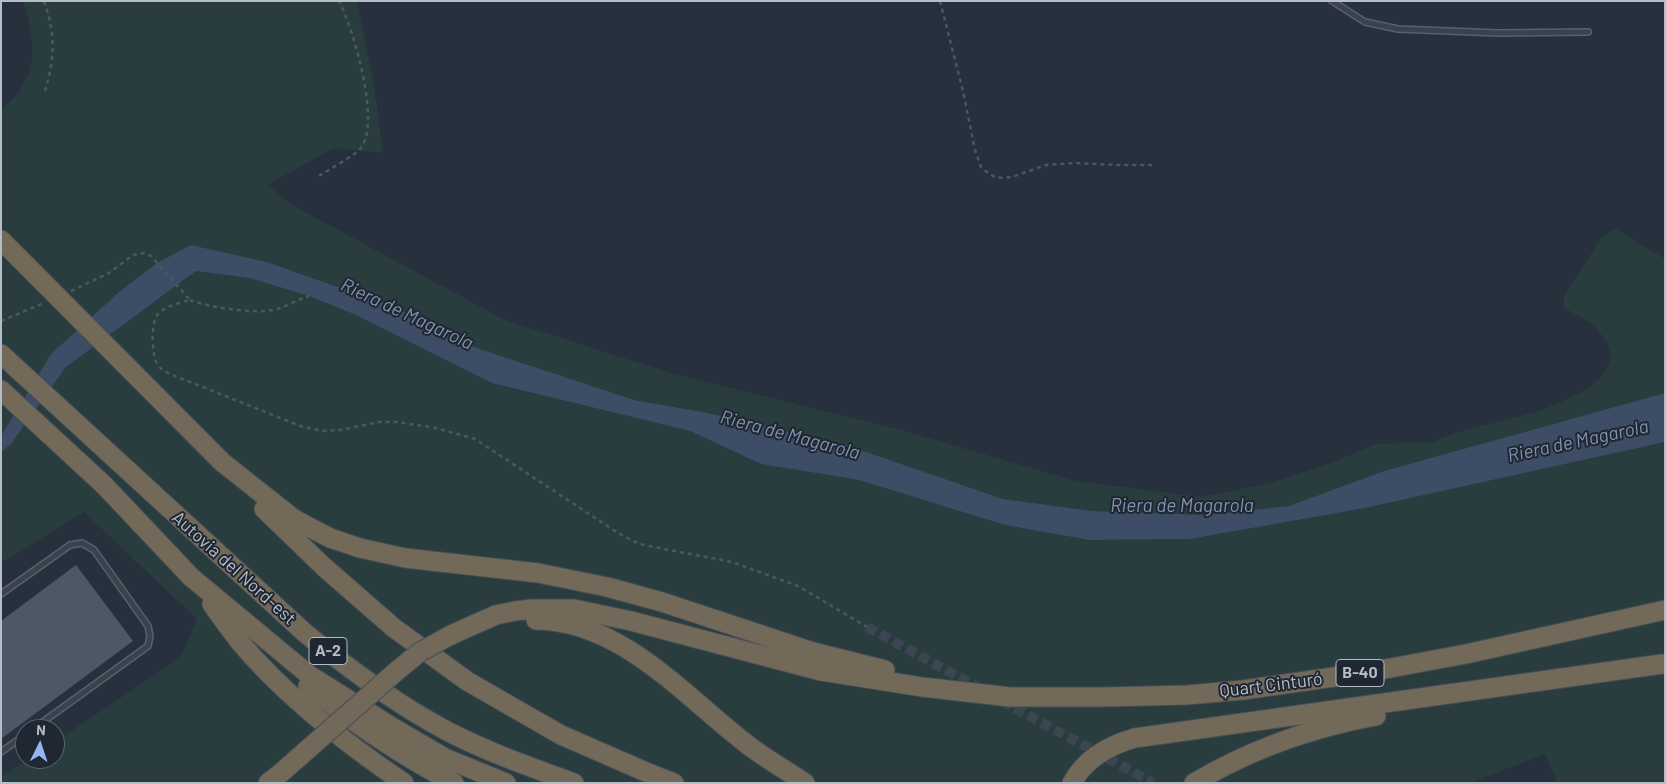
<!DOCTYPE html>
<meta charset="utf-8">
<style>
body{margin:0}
#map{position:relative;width:1666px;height:784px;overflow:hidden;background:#27303d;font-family:Barlow,sans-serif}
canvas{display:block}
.frame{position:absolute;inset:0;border:2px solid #b6bdc8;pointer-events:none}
.north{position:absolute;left:15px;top:719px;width:50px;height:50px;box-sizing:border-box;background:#1f2732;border:1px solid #5b636e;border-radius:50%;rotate:4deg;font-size:14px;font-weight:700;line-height:20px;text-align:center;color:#b6bdc8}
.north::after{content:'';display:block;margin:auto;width:18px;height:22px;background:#93b5f0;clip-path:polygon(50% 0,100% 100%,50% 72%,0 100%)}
</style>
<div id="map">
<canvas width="1666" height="784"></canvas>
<div class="frame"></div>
<div class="north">N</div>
</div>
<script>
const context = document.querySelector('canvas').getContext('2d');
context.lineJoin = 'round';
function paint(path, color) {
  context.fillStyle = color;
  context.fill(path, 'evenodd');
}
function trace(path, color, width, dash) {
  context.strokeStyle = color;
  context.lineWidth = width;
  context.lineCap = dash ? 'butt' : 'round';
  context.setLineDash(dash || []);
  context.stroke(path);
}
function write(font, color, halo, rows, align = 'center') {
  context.font = font + ' Barlow,sans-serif';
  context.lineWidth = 4;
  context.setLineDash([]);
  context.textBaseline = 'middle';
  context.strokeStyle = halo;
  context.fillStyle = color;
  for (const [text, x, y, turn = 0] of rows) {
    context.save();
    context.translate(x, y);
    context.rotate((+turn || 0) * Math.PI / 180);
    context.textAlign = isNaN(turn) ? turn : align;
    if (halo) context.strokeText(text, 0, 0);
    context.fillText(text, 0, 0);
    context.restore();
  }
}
paint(new Path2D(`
 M23,1H357L374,84L383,153L334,148L267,185L294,206L505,320L671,373L901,430L1076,481L1201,497L1270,483L1331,463L1376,444L1433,442L1454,433L1540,411L1585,391L1603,375L1609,365L1611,354L1608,344L1595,326L1563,307L1564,296L1596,246L1603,236L1615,229C1623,232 1629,237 1636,242C1646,248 1656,252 1665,259V393L1384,471L1289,506L1205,515L1093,511L1003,499L846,445L708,413L634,400L474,347L397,308L267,262L191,245L119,292L51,354L1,436V110C8,103 17,96 22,87C39,61 32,29 23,1Z
 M196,271L250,278L309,296L356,315L492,383L690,431L761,464L859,480L1005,525L1089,540L1190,539L1365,508L1665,442V783H1557L1545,754L1470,783H1V777L29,759H55V742L181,657L197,619L84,512L1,563V452L11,444L66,367Z`), '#293d3f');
paint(new Path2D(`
 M191,245L267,262L397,308L474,347L634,400L708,413L846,445L1003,499L1093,511L1205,515L1289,506L1384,471L1665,393V442L1365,508L1190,539L1089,540L1005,525L859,480L761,464L690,431L492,383L356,315L309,296L250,278L196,271L66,367L11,444L1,452V436L51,354L119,292L157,263Z`), '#3d4d65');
paint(new Path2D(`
 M76,565L133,641L1,739V621Z`), '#4d5766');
trace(new Path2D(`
 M867,627L981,689
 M1002,701L1153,783`), '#3c4552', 10, [10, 5]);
const lane = new Path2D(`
 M1332,1L1365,22L1398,29L1499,33L1588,32
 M1,594L70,545L82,543L94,550L148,626L150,636L148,646L33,729
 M1,752L25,735`);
const highway = new Path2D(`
 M1,240L15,254
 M1,354L305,633C349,669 396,704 447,731C487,752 531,767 574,783
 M1,390L104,485L191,577L309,675L392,727L445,758L506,783
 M222,462L294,519L330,538L360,548L405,558L538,573L607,587L662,602L813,652L885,670
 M264,509L324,567L394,628L467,681L561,735L646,772L674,783
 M212,604C221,617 230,629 239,641C285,696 345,743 404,783
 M536,620C622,621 684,696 748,745C766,759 786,770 805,783
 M473,625L496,615L515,611L532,609H574L631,621L821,671L922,687L1010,697H1104L1187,695L1243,690L1369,672L1466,654L1665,610
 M308,686C353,723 402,756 454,783
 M268,783L282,772
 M1072,783C1085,759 1110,745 1135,738L1662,664
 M1194,783C1251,749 1310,728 1376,716`);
trace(lane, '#58606b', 8);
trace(highway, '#454d58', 21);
trace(new Path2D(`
 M44,1C56,35 55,60 44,94
 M940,1L963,91L975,150L981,167L988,173L995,177L1003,178L1012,177L1046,165L1074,163L1118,165H1152
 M319,176C328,170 354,156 360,149C382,125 353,27 339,1
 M71,291L109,273L133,255L144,253L151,256L190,300C179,303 166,306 158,314C150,323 152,354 157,364C160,369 165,371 170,374L303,427L324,431L340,430L379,422H397L436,428L475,439L618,533L639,544L732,562L798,586L867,627
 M190,300C207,307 254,314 272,310C285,308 296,300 309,296
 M1,321L44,303`), '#485a5d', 2.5, [4, 4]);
trace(lane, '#3a424d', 5);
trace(highway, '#736958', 19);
const highwayBridge = new Path2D(`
 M15,254L222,462
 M282,772L399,669L420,652L449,636L473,625`);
trace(highwayBridge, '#454d58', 21, []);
trace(highwayBridge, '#736958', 19);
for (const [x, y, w] of [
 [328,651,38],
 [1360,673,48]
]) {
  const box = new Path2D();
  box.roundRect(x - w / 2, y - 13.5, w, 27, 4);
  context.fillStyle = '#1f2732';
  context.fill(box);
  trace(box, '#b6bdc8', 1);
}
write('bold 16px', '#b6bdc8', null, [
 ["A-2",328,651],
 ["B-40",1360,673]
]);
write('18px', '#b6bdc8', '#1f2732', [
 ["Autovia del Nord-est",234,568,42],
 ["Quart Cinturó",1271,685,-7]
]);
write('italic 19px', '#8092ad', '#1f2732', [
 ["Riera de Magarola",407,314,25],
 ["Riera de Magarola",790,435,15],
 ["Riera de Magarola",1578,441,-12],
 ["Riera de Magarola",1182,506]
]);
</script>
